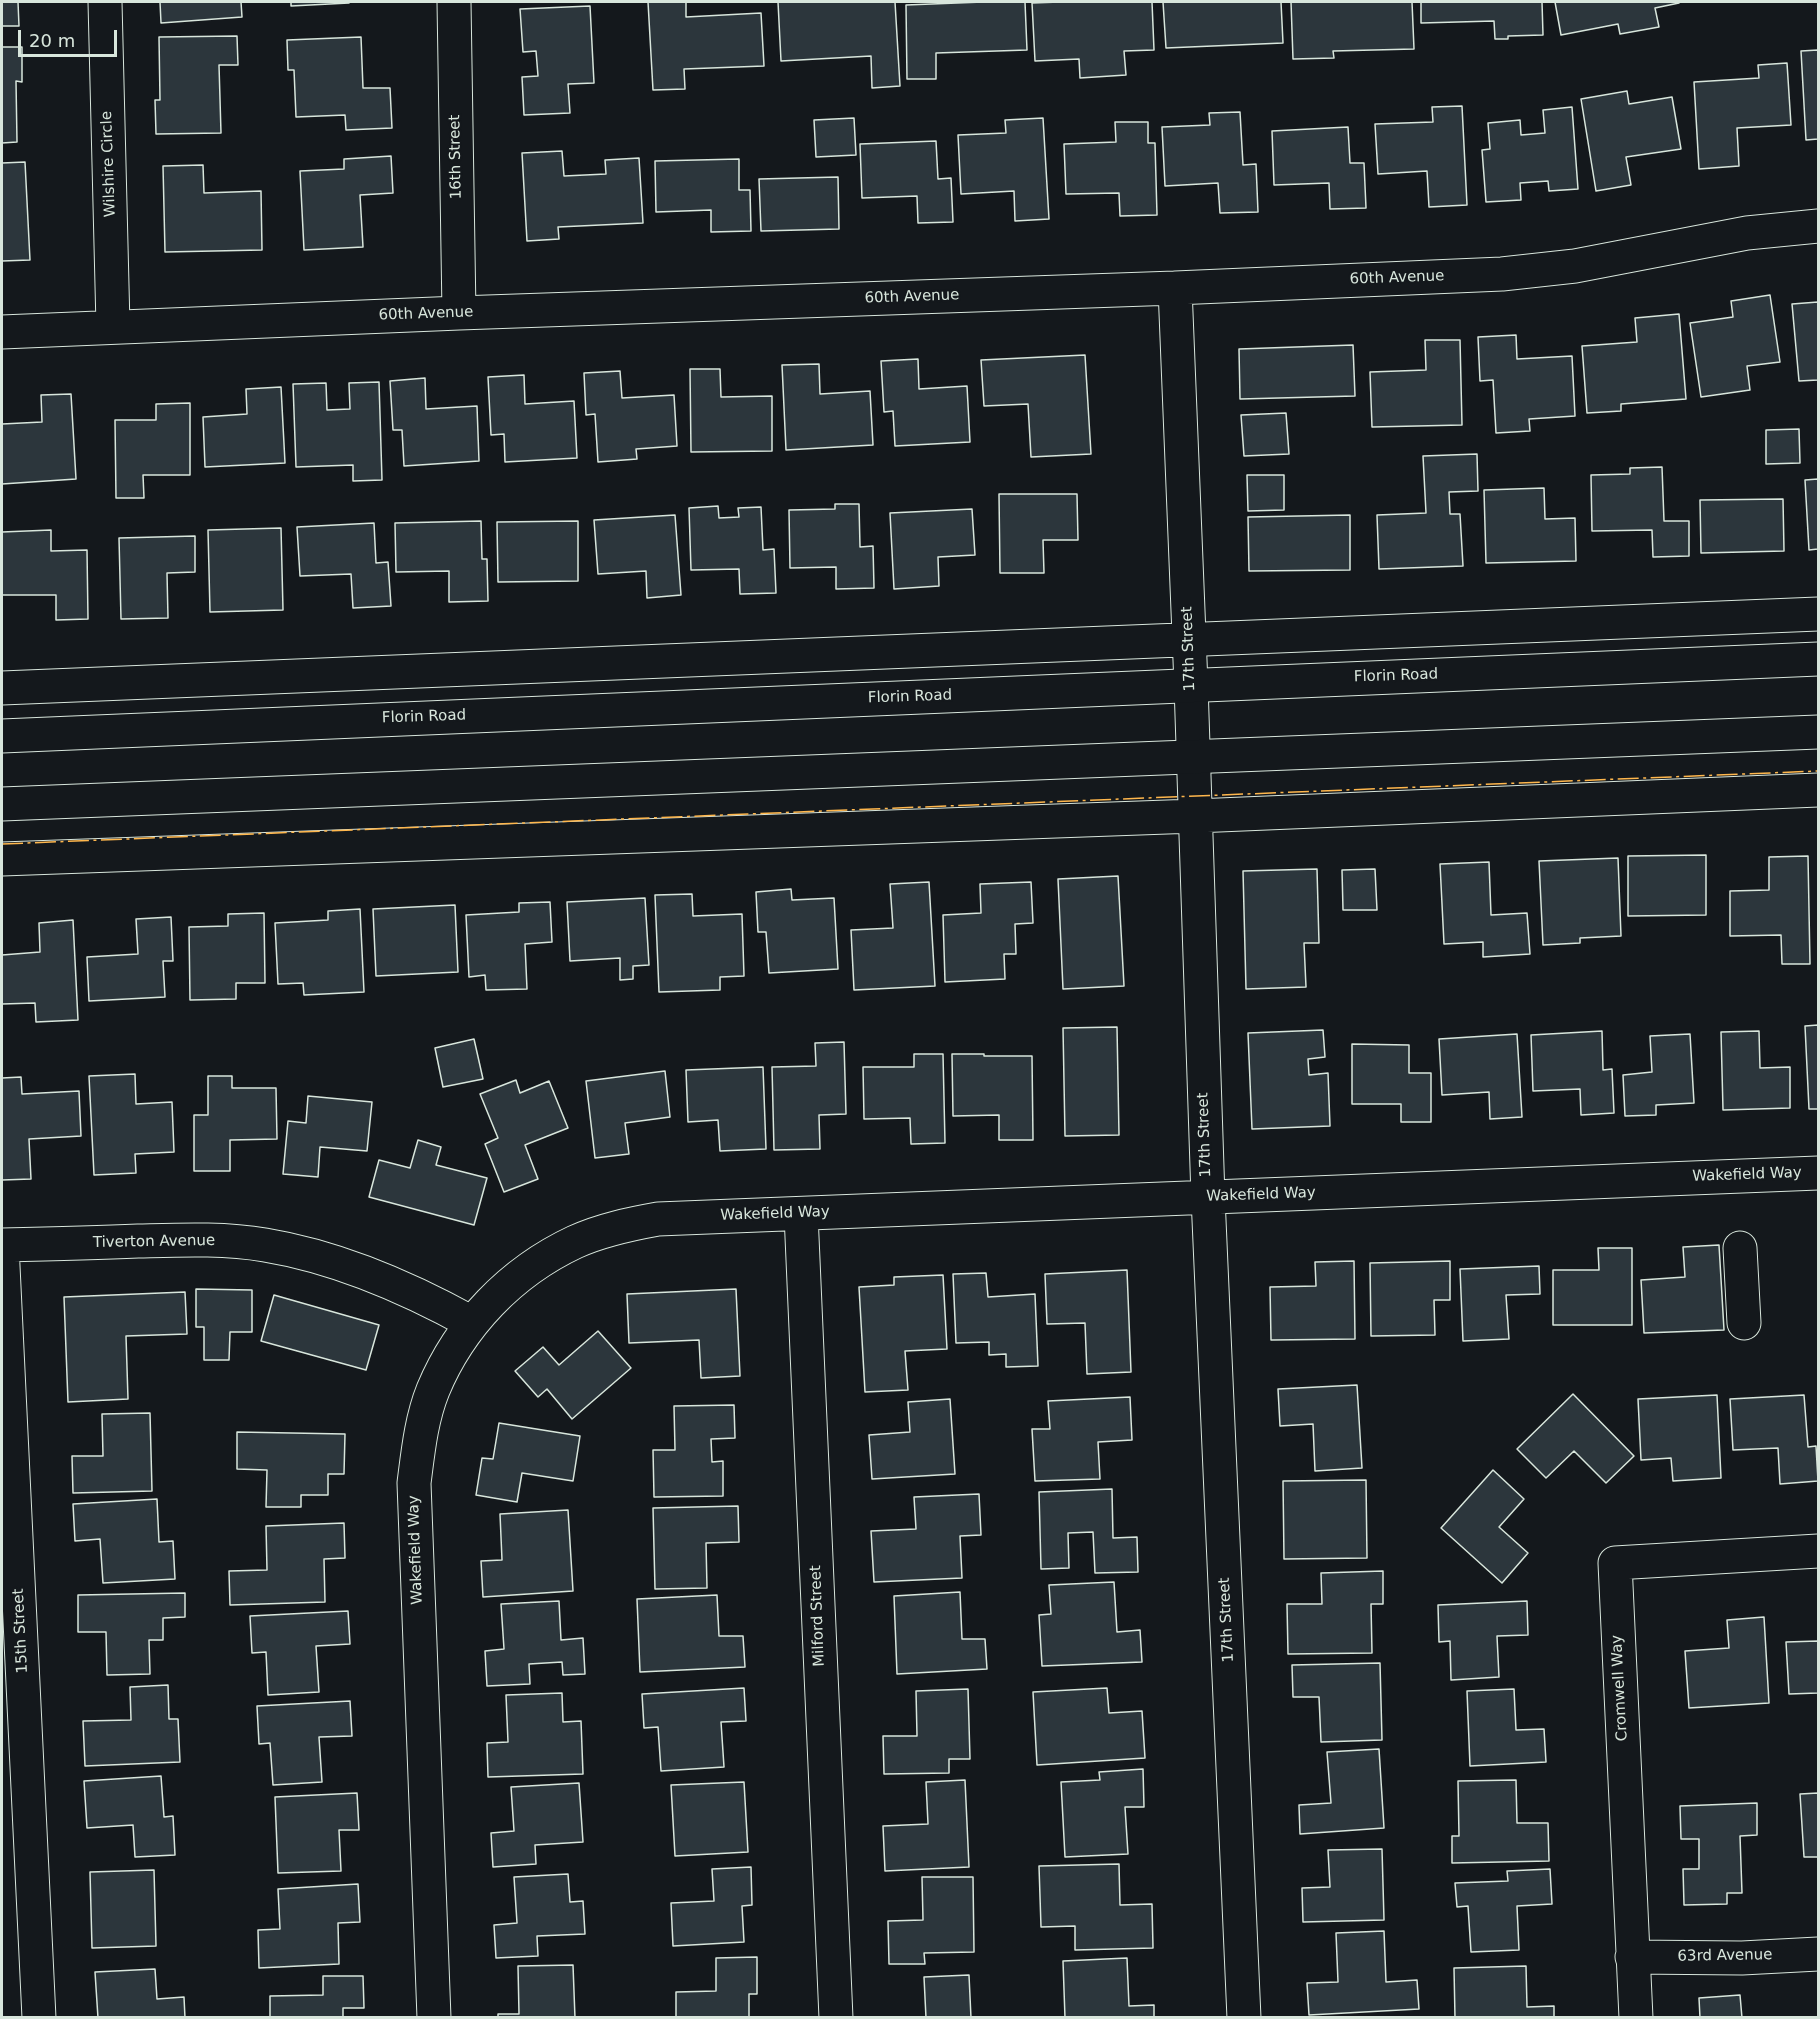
<!DOCTYPE html>
<style>
body{margin:0}
#map{position:relative;width:1820px;height:2019px;overflow:hidden;background:#14181c;font-family:"DejaVu Sans",sans-serif}
canvas{display:block}
.frame{position:absolute;inset:0;border:3px solid #d8e6dc;pointer-events:none}
.scale{position:absolute;left:18px;top:30px;width:99px;height:27px;box-sizing:border-box;border:3px solid #d8e6dc;border-top:0;padding-left:8px;font-size:18px;line-height:21px;white-space:nowrap;color:#d8e6dc;-webkit-text-stroke:4px #14181c;paint-order:stroke}
</style>
<div id="map">
<canvas width="1820" height="2019"></canvas>
<div class="frame"></div>
<div class="scale">20 m</div>
</div>
<script>
const context = document.querySelector('canvas').getContext('2d');
context.lineJoin = 'round';
function paint(path, color) {
  context.fillStyle = color;
  context.fill(path, 'evenodd');
}
function trace(path, color, width, dash) {
  context.strokeStyle = color;
  context.lineWidth = width;
  context.lineCap = dash ? 'butt' : 'round';
  context.setLineDash(dash || []);
  context.stroke(path);
}
function write(font, color, halo, rows, align = 'center') {
  context.font = font + ' "DejaVu Sans",sans-serif';
  context.lineWidth = 4.5;
  context.setLineDash([]);
  context.textBaseline = 'middle';
  context.strokeStyle = halo;
  context.fillStyle = color;
  for (const [text, x, y, turn = 0] of rows) {
    context.save();
    context.translate(x, y);
    context.rotate((+turn || 0) * Math.PI / 180);
    context.textAlign = isNaN(turn) ? turn : align;
    if (halo) context.strokeText(text, 0, 0);
    context.fillText(text, 0, 0);
    context.restore();
  }
}
const building = new Path2D(`
 M2,2H18L19,26H2Z
 M160,2H241L242,17L161,23Z
 M291,2H348L349,3L291,6Z
 M648,2H686V17L761,13L764,66L684,69L685,89L653,90Z
 M778,2H895L900,86L872,88L871,56L781,61Z
 M983,2H1025L1027,50L936,53V79H907L906,5Z
 M1060,2H1152L1154,50L1124,51L1126,75L1080,78L1079,59L1035,61L1032,3Z
 M1163,2H1281L1283,43L1166,48Z
 M1291,2H1412L1414,49L1333,51L1334,58L1293,59Z
 M1421,2H1542L1543,35L1508,36V39H1495L1494,21L1421,23Z
 M1555,2H1678L1679,3L1655,8L1659,27L1620,34L1618,24L1561,35Z
 M590,6L594,83L568,84L570,113L524,115L522,77L538,76L536,51L523,52L520,9Z
 M237,36L238,65H219L221,133L156,134L155,100H160L159,37Z
 M361,37L363,88H390L392,128L346,130L345,115L296,117L294,70H288L287,40Z
 M2,47H22V82L16,81L17,142L2,143Z
 M1818,50V139L1806,140L1801,51Z
 M1787,63L1791,125L1737,128L1739,166L1699,169L1694,82L1759,78L1758,65Z
 M1627,91L1629,104L1672,97L1681,149L1626,157L1631,185L1596,191L1581,99Z
 M1462,106L1467,205L1429,207L1427,171L1378,174L1375,124L1433,122L1432,107Z
 M1572,107L1578,189L1549,191L1548,181L1520,183L1521,200L1486,202L1482,150L1490,149L1488,123L1520,120L1521,135L1545,133L1543,110Z
 M1240,112L1243,165L1256,164L1258,212L1220,213L1218,183L1165,186L1162,127L1210,125L1209,113Z
 M854,118L856,155L816,157L814,120Z
 M1043,118L1049,219L1015,221L1014,191L961,194L958,135L1006,133L1005,120Z
 M1115,122H1148V143H1155L1157,215L1120,216L1119,193L1066,194L1064,144L1116,142Z
 M1348,127L1350,163H1364L1366,208L1330,209L1329,183L1274,185L1272,131Z
 M936,141L938,179L951,178L953,222L918,223L917,196L862,198L860,144Z
 M562,151L564,176L606,174L605,160L639,158L643,223L558,227L559,239L527,241L522,153Z
 M391,156L393,193L360,195L363,247L304,250L300,171L344,169V159Z
 M739,159V190H750L751,231L711,232V210L656,212L655,161Z
 M25,162L30,260L2,261V163Z
 M203,165L204,193L261,191L262,250L165,252L163,166Z
 M838,177L839,229L761,231L759,179Z
 M1770,295L1780,362L1747,366L1750,390L1701,397L1690,323L1733,317L1731,301Z
 M1818,302V380L1799,381L1792,304Z
 M1679,314L1686,399L1621,404V411L1587,413L1582,346L1637,342L1635,318Z
 M1516,335L1517,359L1572,356L1575,416L1529,419L1530,431L1496,433L1493,380L1480,381L1478,337Z
 M1425,340H1460L1462,425L1372,427L1370,372L1426,370Z
 M1353,345L1355,396L1240,399L1239,349Z
 M1085,355L1091,454L1031,457L1028,404L984,406L981,360Z
 M918,359L919,389L967,386L970,442L895,446L893,411L884,412L881,361Z
 M819,364L820,394L870,391L873,445L786,450L782,365Z
 M690,369H720L721,397L772,396V451L691,452Z
 M620,371L622,398L674,395L677,446L636,449L637,459L598,462L595,414L586,415L584,373Z
 M524,375L525,404L574,401L577,458L505,462L504,434L491,435L488,377Z
 M425,378L426,409L477,406L479,461L404,466L402,430H393L390,381Z
 M379,382L382,480L353,481V465L296,467L293,384L326,383L327,410L350,409L349,383Z
 M281,387L285,463L205,467L203,417L247,414L246,389Z
 M71,394L76,479L2,484V424L42,422L41,395Z
 M190,403V475H143L144,498H116L115,420H156V404Z
 M1286,413L1289,454L1244,456L1241,415Z
 M1799,429L1800,463L1766,464V430Z
 M1477,454L1478,491L1449,492L1450,514H1460L1463,566L1379,569L1377,515L1426,513L1423,456Z
 M1662,467L1664,521H1689V556L1653,557L1652,530L1592,531L1591,475L1630,474V468Z
 M1247,475H1284V510L1248,511Z
 M1818,479V549L1809,550L1805,480Z
 M1544,488L1545,519L1575,518L1576,561L1486,563L1484,490Z
 M999,494H1077L1078,540H1043L1044,573H1000Z
 M1783,499L1784,551L1701,553L1700,500Z
 M835,504H859L860,547L873,546L874,588L836,589V567L790,568L789,510L835,509Z
 M718,506L719,518L739,517L738,508L761,507L763,550L774,549L776,593L740,594L739,569L691,570L689,508Z
 M972,509L975,555L938,557L939,586L894,589L890,513Z
 M675,515L681,595L647,598L646,571L598,574L594,520Z
 M1350,515V570L1249,571L1248,517Z
 M481,521L482,559H487L488,601L449,602V571L396,572L395,523Z
 M578,521V581L498,582L497,522Z
 M374,523L376,563L388,562L391,606L353,608L351,574L300,576L297,527Z
 M281,528L283,610L210,612L208,530Z
 M51,530V551L87,550L88,619L56,620V595H2V532Z
 M195,536V572L167,573L168,618L121,619L119,538Z
 M1706,855V915L1628,916V856Z
 M1808,856L1810,964H1782L1781,935L1730,936V891L1769,890V857Z
 M1618,858L1621,936L1580,938V943L1543,945L1539,861Z
 M1489,862L1491,915L1527,913L1530,954L1483,957V942L1444,944L1440,864Z
 M1317,869L1319,943H1304L1306,987L1246,989L1243,871Z
 M1375,869L1377,910H1343L1342,870Z
 M1118,876L1124,986L1063,989L1058,879Z
 M929,882L935,986L854,990L851,930L893,928L890,884Z
 M1031,882L1033,923L1015,924L1016,954H1004L1005,979L945,982L943,915L981,913L980,884Z
 M791,889L792,900L834,898L838,969L769,973L766,932H758L756,892Z
 M692,894L693,916L742,914L744,976L720,977V990L659,992L655,895Z
 M645,898L649,965L633,966V979L620,980V958L570,961L567,902Z
 M550,902L552,942L525,944L527,989L486,990L485,975L469,977L466,915L519,912V903Z
 M455,905L458,972L376,976L373,909Z
 M360,909L364,992L304,995L303,983L278,984L275,923L328,920V911Z
 M264,913L265,983H236V999L190,1000L189,927L228,926V914Z
 M171,917L173,961H163L165,997L89,1001L87,957L138,954L136,919Z
 M73,920L78,1020L36,1022L35,1003L2,1004V955L40,952L39,923Z
 M1818,1025V1109H1809L1805,1026Z
 M1117,1027L1119,1135L1065,1136L1063,1028Z
 M1323,1030L1325,1057L1308,1059L1309,1075L1328,1073L1330,1126L1252,1129L1248,1033Z
 M1602,1031L1603,1070L1612,1069L1614,1113L1581,1115L1580,1089L1533,1091L1531,1035Z
 M1759,1031L1760,1068L1790,1067V1108L1723,1110L1721,1032Z
 M1517,1034L1522,1117L1490,1119L1489,1092L1442,1095L1439,1039Z
 M1690,1034L1694,1103L1656,1105V1115L1625,1116L1623,1075L1652,1072L1650,1036Z
 M474,1039L483,1079L443,1087L435,1048Z
 M844,1042L846,1114L819,1115L820,1149L774,1150L772,1067L816,1066L815,1043Z
 M1352,1044L1409,1045V1073H1431V1122H1401V1104H1352Z
 M914,1054H943L945,1143L911,1144L910,1118L864,1119L863,1067H914Z
 M952,1054H984V1056H1032L1033,1140H999V1115L953,1116Z
 M763,1067L766,1149L720,1151L718,1120L688,1122L686,1070Z
 M665,1071L670,1117L625,1123L629,1154L595,1158L586,1081Z
 M135,1074L136,1104L172,1102L174,1152L135,1154L136,1173L94,1175L89,1076Z
 M208,1076H232V1088H276L277,1139L230,1140V1171H194V1115H208Z
 M21,1077L22,1094L79,1091L81,1136L29,1139L31,1179L2,1180V1078Z
 M516,1080L520,1093L549,1081L568,1128L525,1145L538,1179L504,1192L485,1144L498,1138L480,1094Z
 M308,1096L372,1102L367,1151L320,1147L318,1177L283,1174L288,1121L306,1123Z
 M418,1140L441,1147L436,1165L487,1178L474,1225L369,1197L379,1160L410,1168Z
 M1719,1245L1724,1330L1644,1333L1641,1280L1685,1277L1683,1247Z
 M1598,1248H1632V1325H1553V1270H1599Z
 M1354,1261L1355,1339L1271,1340L1270,1287L1316,1286L1315,1262Z
 M1450,1261V1300H1434L1435,1335L1371,1336L1370,1263Z
 M1539,1266L1540,1294L1506,1295L1509,1339L1463,1341L1460,1269Z
 M1127,1270L1131,1372L1087,1374L1085,1323L1047,1324L1045,1274Z
 M986,1273L988,1297L1035,1294L1038,1366L1006,1367V1354L989,1355V1342L956,1343L953,1274Z
 M943,1275L947,1349L905,1351L908,1390L865,1392L859,1287L894,1285V1277Z
 M196,1289L252,1290V1332H230L229,1360H204V1327H196Z
 M736,1289L740,1376L701,1378L699,1340L629,1343L627,1294Z
 M185,1292L187,1334L126,1336L128,1399L68,1402L64,1297Z
 M274,1295L379,1325L366,1370L261,1341Z
 M598,1331L631,1368L572,1419L547,1389L538,1397L515,1371L543,1347L559,1365Z
 M1357,1385L1362,1468L1315,1471L1313,1424L1280,1426L1278,1389Z
 M1573,1394L1634,1456L1606,1483L1574,1451L1546,1478L1517,1449Z
 M1717,1395L1721,1478L1673,1481L1671,1458L1641,1460L1638,1399Z
 M1804,1395L1808,1447L1816,1446L1818,1481L1780,1484L1778,1448L1733,1450L1730,1399Z
 M1130,1397L1132,1440L1098,1442L1100,1479L1035,1481L1032,1429H1050L1048,1401Z
 M950,1399L955,1474L872,1479L869,1435L910,1432L908,1402Z
 M734,1405L735,1438L711,1439L712,1462L723,1461V1496L654,1497L653,1450H675L674,1406Z
 M150,1413L152,1491L73,1493L72,1456H103L102,1414Z
 M499,1423L580,1436L573,1481L522,1473L517,1502L476,1495L482,1458L493,1459Z
 M237,1432L345,1434L344,1474H328V1495H301V1507H266L267,1470L237,1469Z
 M1493,1470L1524,1499L1499,1527L1528,1553L1502,1583L1441,1528Z
 M1366,1480L1367,1558L1284,1559L1283,1481Z
 M1112,1489L1113,1538L1137,1537L1138,1572L1095,1573L1093,1532L1068,1533L1069,1568L1041,1569L1039,1492Z
 M979,1494L981,1535L960,1536L962,1578L874,1582L871,1531L916,1529L914,1497Z
 M157,1499L159,1542L173,1541L175,1579L103,1583L100,1539L75,1541L73,1504Z
 M738,1506L739,1542L706,1543L707,1588L655,1589L653,1508Z
 M568,1510L573,1591L483,1597L481,1561L502,1560L500,1514Z
 M344,1523L345,1558L324,1559L325,1602L230,1605L229,1571L267,1570L266,1526Z
 M1383,1571V1604H1371L1372,1653L1288,1654L1287,1604H1322L1321,1573Z
 M1114,1582L1117,1632L1140,1630L1142,1662L1042,1666L1039,1615L1051,1614L1049,1585Z
 M960,1592L962,1639H985L987,1669L897,1674L894,1596Z
 M185,1593V1617L163,1618V1640H149L150,1674L107,1675L106,1632H78V1595Z
 M717,1595L719,1636H743L745,1667L640,1672L637,1599Z
 M559,1601L561,1640L583,1638L585,1674L563,1675L562,1662L529,1664L530,1684L487,1686L485,1651L504,1649L501,1604Z
 M1527,1601L1528,1635L1497,1636L1499,1677L1451,1680L1450,1641L1439,1642L1438,1605Z
 M348,1611L350,1644L316,1646L319,1692L268,1695L266,1652L252,1653L250,1616Z
 M1764,1617L1769,1703L1689,1708L1685,1651L1729,1648L1727,1620Z
 M1818,1641V1693L1789,1694L1786,1642Z
 M1380,1663L1382,1740L1321,1742L1319,1697H1293L1292,1665Z
 M168,1685L169,1719H178L180,1762L85,1766L83,1721L131,1720L130,1687Z
 M744,1688L746,1721L721,1722L724,1767L661,1771L658,1727L644,1728L642,1694Z
 M1107,1688L1109,1713L1142,1711L1145,1758L1037,1765L1033,1692Z
 M968,1689L970,1759H949V1773L884,1774L883,1736H917L916,1691Z
 M1514,1689L1516,1730L1544,1729L1546,1762L1470,1766L1467,1691Z
 M562,1693L563,1722L581,1721L583,1774L488,1777L487,1743L508,1742L506,1695Z
 M350,1701L352,1736L319,1737L322,1782L273,1785L270,1743L259,1744L257,1706Z
 M1379,1749L1384,1828L1300,1834L1299,1805L1331,1803L1327,1752Z
 M1143,1769L1144,1807H1125L1128,1854L1065,1857L1061,1782L1100,1780L1099,1772Z
 M161,1776L164,1817L173,1816L175,1855L135,1857L133,1825L87,1828L84,1781Z
 M965,1780L969,1867L885,1871L883,1826L928,1824L926,1782Z
 M1516,1780L1517,1823H1548L1549,1861L1452,1863V1836H1459L1458,1781Z
 M744,1782L748,1852L675,1856L671,1785Z
 M579,1783L583,1842L535,1845L536,1864L493,1867L491,1833L514,1831L511,1787Z
 M357,1793L359,1830H339L341,1871L278,1873L275,1797Z
 M1818,1793V1857H1804L1800,1794Z
 M1757,1803V1835L1740,1836L1742,1893H1727V1904L1684,1905L1683,1869H1699V1839H1681L1680,1806Z
 M1382,1849L1384,1920L1303,1922L1302,1888L1330,1887L1328,1850Z
 M1119,1864L1120,1905L1152,1904L1153,1948L1075,1950V1926L1041,1927L1039,1866Z
 M751,1867L752,1905L742,1906L744,1942L673,1946L671,1903L714,1901L712,1869Z
 M1550,1869L1552,1904L1517,1906L1519,1950L1471,1952L1468,1906L1457,1907L1455,1883L1508,1881L1507,1871Z
 M154,1870L156,1946L92,1948L90,1872Z
 M568,1874L570,1902L583,1901L585,1934L537,1936L538,1956L496,1958L494,1925L517,1923L514,1877Z
 M922,1877H973L974,1952L924,1953L925,1964H889L888,1921L923,1920Z
 M358,1884L360,1922L338,1923L339,1964L259,1968L258,1930L280,1929L278,1889Z
 M1384,1931L1386,1982L1417,1980L1419,2009L1309,2015L1307,1983L1338,1982L1336,1933Z
 M757,1957V1994H749V2018H676V1992L716,1991V1958Z
 M1127,1958L1129,2006L1154,2005V2018H1065L1063,1961Z
 M573,1965L575,2018H498V2014H519L518,1966Z
 M1526,1966L1527,2007L1554,2006V2018H1455L1454,1968Z
 M155,1969L157,1999L184,1997L185,2018H98L95,1972Z
 M969,1975L971,2018H926L924,1977Z
 M323,1976H363L364,2008H343V2018H270V1996L323,1995Z
 M1740,1995L1742,2018H1700L1699,1998Z`);
paint(building, '#2c363c');
trace(building, '#d8e6dc', 1.5);
const minor = new Path2D(`
 M105,2L113,326
 M454,2L459,313
 M1175,288L1191,685L1208,1197L1244,2018
 M2,332L459,313L1175,288L1502,274L1575,266L1747,233L1818,226
 M2,688L1818,614
 M2,859L1195,816L1818,790
 M801,1214L836,2018
 M2,1245L39,2018
 M2,1245C47,1244 92,1243 138,1241C180,1240 223,1238 265,1245C338,1257 407,1287 472,1323
 M1740,1248L1744,1323
 M1632,1957L1742,1958L1818,1954
 M434,2018L414,1483C418,1452 421,1420 433,1390C460,1325 511,1272 575,1242C601,1230 630,1224 658,1219L1818,1173
 M1636,2018L1615,1563L1818,1551`);
const major = new Path2D(`
 M2,736L1818,659
 M2,804L1818,732`);
trace(minor, '#d8e6dc', 35);
trace(major, '#d8e6dc', 35);
trace(minor, '#14181c', 33);
trace(major, '#14181c', 33);
trace(new Path2D(`
 M2,844L1818,771`), '#ffb74d', 1.5, [21, 4.5, 3, 4.5]);
write('15px', '#d8e6dc', '#14181c', [
 ["16th Street",456,157,-91],
 ["Wilshire Circle",109,164,-92],
 ["60th Avenue",1397,278,-2],
 ["60th Avenue",912,297,-2],
 ["60th Avenue",426,314,-2],
 ["17th Street",1189,649,-92],
 ["Florin Road",1396,676,-2],
 ["Florin Road",910,697,-2],
 ["Florin Road",424,717,-2],
 ["17th Street",1205,1135,-92],
 ["Wakefield Way",1747,1175,-2],
 ["Wakefield Way",1261,1195,-2],
 ["Wakefield Way",775,1214,-2],
 ["Tiverton Avenue",154,1242,-1],
 ["Wakefield Way",416,1550,-92],
 ["Milford Street",818,1616,-92],
 ["17th Street",1227,1620,-93],
 ["15th Street",21,1631,-93],
 ["Cromwell Way",1620,1688,-93],
 ["63rd Avenue",1725,1956,-1]
]);
</script>
